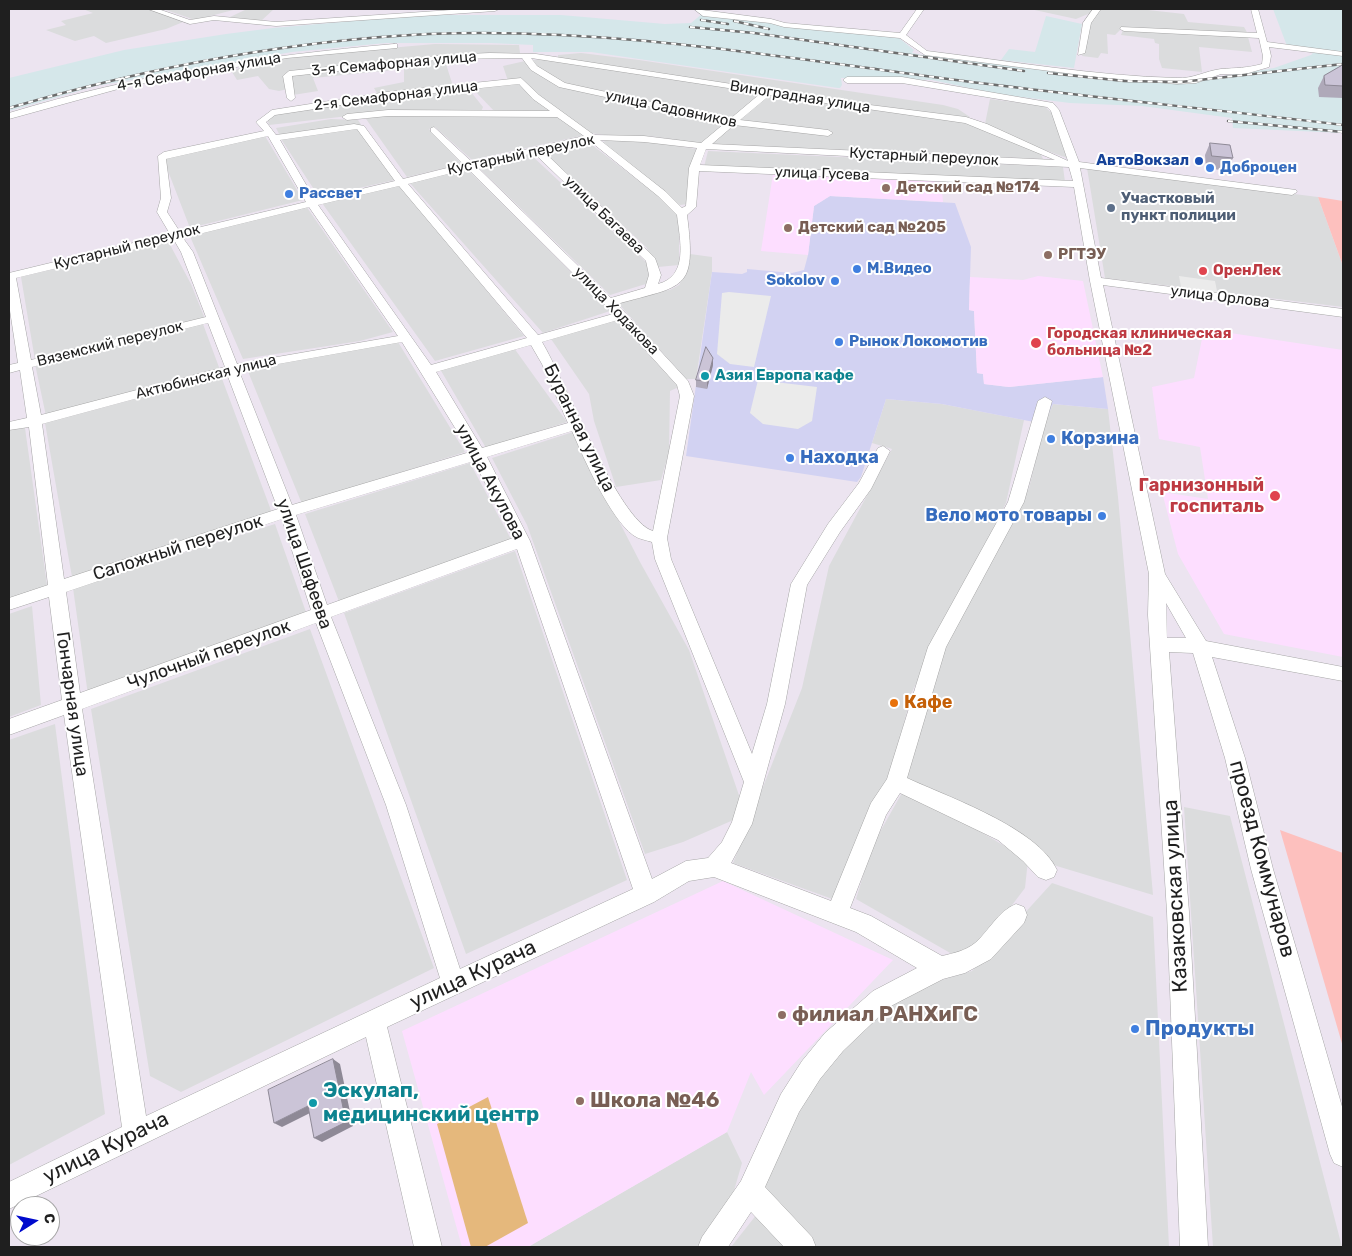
<!DOCTYPE html>
<meta charset="utf-8">
<style>
body{margin:0}
#map{position:relative;width:1352px;height:1256px;overflow:hidden;background:#ece4f0;font-family:Rubik,sans-serif}
canvas{display:block}
.frame{position:absolute;inset:0;border:10px solid #1f1f1f;pointer-events:none}
.north{position:absolute;left:10px;top:1196px;width:50px;height:50px;box-sizing:border-box;background:#fff;border:1px solid #a5a5a5;border-radius:50%;rotate:80deg;font-size:14px;font-weight:700;line-height:20px;text-align:center;color:#1f1f1f}
.north::after{content:'';display:block;margin:auto;width:18px;height:22px;background:#000acd;clip-path:polygon(50% 0,100% 100%,50% 72%,0 100%)}
</style>
<div id="map">
<canvas width="1352" height="1256"></canvas>
<div class="frame"></div>
<div class="north">С</div>
</div>
<script>
const context = document.querySelector('canvas').getContext('2d');
context.lineJoin = 'round';
function paint(path, color) {
  context.fillStyle = color;
  context.fill(path, 'evenodd');
}
function trace(path, color, width, dash) {
  context.strokeStyle = color;
  context.lineWidth = width;
  context.lineCap = dash ? 'butt' : 'round';
  context.setLineDash(dash || []);
  context.stroke(path);
}
function write(font, color, halo, rows, align = 'center') {
  context.font = font + ' Rubik,sans-serif';
  context.lineWidth = 4;
  context.setLineDash([]);
  context.textBaseline = 'middle';
  context.strokeStyle = halo;
  context.fillStyle = color;
  for (const [text, x, y, turn = 0] of rows) {
    context.save();
    context.translate(x, y);
    context.rotate((+turn || 0) * Math.PI / 180);
    context.textAlign = isNaN(turn) ? turn : align;
    if (halo) context.strokeText(text, 0, 0);
    context.fillText(text, 0, 0);
    context.restore();
  }
}
paint(new Path2D(`
 M83,9H149L183,22L166,29L106,43L94,36L75,41L46,30L66,25L61,21L93,13Z
 M163,9H237L195,20Z
 M247,9H274L261,21L230,17Z
 M1030,9H1093V12L1076,19Z
 M1098,9H1139L1184,14L1188,22L1244,27L1248,34L1122,28L1115,35L1107,34L1108,54L1101,53L1098,58L1082,56L1090,23Z
 M1123,30L1248,37L1252,52L1199,47L1202,72L1162,68L1159,59V44L1155,43L1154,39L1121,35Z
 M435,44L519,45L520,53L437,56L285,74L288,89L279,91L269,89L258,76L237,80L232,72L248,63L286,57Z
 M581,53L639,60L943,105L958,109L970,117L963,118L968,122L1040,152L1043,159L711,144L770,94L867,107L558,58V55Z
 M444,58L453,86L378,95L374,88L404,82V69L313,78L318,91L293,95L290,75Z
 M552,59L765,93L732,121L572,87L537,68L532,60Z
 M525,61L560,86L729,124L703,144L650,136L627,138L590,133L536,94L522,80L508,81L503,66Z
 M516,82L555,112L496,113L472,88Z
 M467,87L483,107L481,112L444,110L375,113L269,125L267,119L271,115Z
 M990,99L1044,106L1052,113L1067,158L1025,143L985,124Z
 M375,115H559L585,135L472,160L435,127L429,129L462,164L407,177L366,119Z
 M331,119L358,120L362,126L280,136L276,128Z
 M358,128L395,180L319,197L281,139Z
 M265,136L303,200L190,228L163,158Z
 M607,140L645,141L696,149L690,177L688,204L680,205L601,143Z
 M587,141L656,194L679,215V265L658,267L646,247L542,151Z
 M708,151L1063,167L1065,182L704,167Z
 M530,154L648,264L649,283L610,295L477,166Z
 M1087,168L1318,197L1343,266V307L1105,278Z
 M467,169L610,311L543,333L409,182Z
 M399,184L524,336L435,361L322,203Z
 M306,206L393,332L360,341L243,359L189,234Z
 M168,241L191,284L205,319L35,360L21,277Z
 M690,254L712,257V272L696,379H686L617,302L658,291L670,290L679,285L687,271Z
 M617,320L679,387L670,391L669,452L661,480L616,487L594,421L589,394L551,339Z
 M203,324L220,370L46,416L35,364Z
 M398,342L465,452L302,504L247,369Z
 M514,348L567,422L486,448L440,369Z
 M221,376L272,513L72,577L45,423Z
 M886,399L942,404L1024,420L1006,503L912,692L889,781L835,900L733,863L802,688L829,566L892,449L872,443Z
 M1053,404L1108,409L1118,497L1153,895L1050,864L901,781L944,644L1029,488L1045,422Z
 M25,428L47,585L9,599V429Z
 M573,432L640,562L689,650L742,804L738,818L683,842L645,854L527,525L492,458Z
 M470,463L512,541L340,604L305,514Z
 M275,524L307,615L88,695L73,588Z
 M515,551L627,880L466,954L344,613Z
 M32,606L41,705L9,717V614Z
 M310,629L434,968L181,1092L150,1076L91,709Z
 M55,724L105,1114L9,1165V740Z
 M903,791L936,805L1028,860L1025,888L978,950L952,954L856,899L872,846Z
 M1184,807L1230,816L1342,1247H1213Z
 M1052,883L1153,917L1169,1247H803L754,1187L827,1066L875,1009L922,986L972,971Z
 M727,1132L742,1163L731,1201L698,1247H528Z
 M757,1214L788,1247H731Z`), '#dbdcdd');
paint(new Path2D(`
 M830,196L955,203L971,247L969,310L974,311L977,373L983,374L984,384L1009,387L1103,377L1108,409L1053,404L1045,422H1034L942,404L886,399L861,477L857,482L686,456L712,272L742,274L747,272V269L792,273L804,270L808,255L814,206Z`), '#d2d2f2');
paint(new Path2D(`
 M1273,9H1343V52L1287,46Z
 M702,14L899,38L914,50L912,53L923,55L1119,77L1198,80L1274,68L1311,55L1314,52L1343,55V133L1233,128L1232,118L1142,106L1070,103L997,94L932,80L841,78L842,85L840,88H838L591,52H533V45L491,43H386L292,52L96,86L9,111V78L124,50L226,34L273,28L421,15H561L665,24L691,23Z
 M1046,16L1082,24L1074,68L1001,60L1009,49L1035,52Z`), '#d5e7ea');
paint(new Path2D(`
 M773,174L941,181L943,202L830,196L814,206L808,255L761,251Z
 M1038,276L1083,281L1103,377L1009,387L984,384L983,374L977,373L974,311L969,310L970,277L1023,280Z
 M1204,329L1343,350V657L1224,634L1178,554L1162,492L1208,499L1200,447L1159,439L1152,387L1194,378Z
 M723,881L893,960L764,1095L751,1072L727,1132L528,1247H462L402,1031Z`), '#fddeff');
paint(new Path2D(`
 M1318,197L1343,201V266Z
 M1280,830L1343,853V1047Z`), '#fdc0be');
paint(new Path2D(`
 M488,1097L528,1223L485,1247H471L437,1124Z`), '#e5b87c');
paint(new Path2D(`
 M1179,276L1215,281L1218,296L1182,292Z
 M729,292L771,296L754,367L730,364L717,354L722,293Z
 M758,380L817,387L812,421L798,429L763,424L750,413Z`), '#ebebeb');
const minor = new Path2D(`
 M148,9H158L190,20L214,16L276,22L466,9H499L495,11L276,26L214,20L190,24Z
 M694,9L771,19L785,23L900,33L917,9H924L906,35L927,51C1010,61 1094,76 1177,78C1193,79 1205,71 1221,69C1235,68 1248,68 1262,64L1263,56L1259,38L1124,31L1120,29L1121,27L1257,33L1251,9H1258L1267,42L1343,52V56L1269,47L1271,56L1269,67L1245,74H1221L1196,83L1177,84L1097,77L925,55L900,38L784,27L770,23L703,16Z
 M1093,9H1101L1091,23L1085,53L1078,55L1083,23Z
 M394,44H397V48L287,58L129,86L9,119V113C137,74 261,56 394,44Z
 M490,53L536,54L862,104L966,117L987,124L1068,161L1051,111L1047,107L902,83H847L843,80L847,77H902L1053,103L1059,110L1079,162L1296,190L1297,192L1292,195L1080,168L1101,278L1343,309V317L1103,285L1165,574L1206,641L1343,667V681L1212,657L1245,758L1273,869L1343,1110V1167L1334,1163L1330,1154L1251,869L1225,758L1193,653L1169,652L1189,912L1208,1247H1180L1167,912L1148,615L1149,574L1090,281L1074,187L699,171L696,207L687,215C697,292 684,285 617,304L688,381L694,396L667,538L671,559L752,754L767,704L791,584L828,524L859,483L878,448L883,446L890,451L871,489L840,532L807,585L785,704L752,824L731,863L831,901L871,803L887,779L928,647L1008,502L1038,401L1045,397L1052,401L1024,502L946,647L907,778C948,797 1038,828 1057,870L1054,877L1046,880L1038,877L1023,861L998,840L900,793L886,815L850,908L871,916L942,956C954,953 965,951 975,943C989,931 998,911 1016,904L1024,907L1027,915L1024,923L991,959L965,973L943,979L889,1007L843,1051L820,1079L799,1112L765,1187L812,1237L816,1247H784L751,1212L728,1247H698L702,1237L741,1181L781,1094L802,1061L825,1033L873,991L917,968L856,932L714,877L689,881L654,902L387,1027L442,1247H414L366,1037L9,1209V1182L122,1127L64,715L9,735V719L62,700L49,597L9,610V598L48,585L29,427L9,430V422L27,418L20,370L9,373V365L18,363L9,304V273L170,234L157,212L161,198L158,156L164,152L264,131L256,122L272,110L387,92L521,78L539,95L594,135L644,136L701,143L725,123L559,87L531,70L522,58L446,59L292,76L295,98L291,101L287,98L283,76L289,71L446,55ZM531,58L761,93L730,119L565,83L537,66ZM519,84L533,99L550,111L388,110L347,114L342,117L347,120L388,116L557,117L584,136L472,162L434,127L431,128V132L463,164L403,179L364,126L354,124L276,135L266,122L275,115L387,98ZM770,95L965,123L1055,160L712,144L734,125L828,136L833,133L828,130L740,120ZM357,129L395,181L315,200L280,140ZM268,136L306,202L180,232L167,212L171,198L166,159ZM600,140L644,142L697,148L689,168L686,206L682,208L666,192ZM590,141L658,196L677,215C680,240 689,276 658,284L661,275L655,258L543,151ZM706,149L1069,167L1073,181L700,165ZM534,153L646,261L649,275L645,288L611,298L477,167ZM468,169L605,305L613,314L538,335L408,184ZM399,186L527,338L431,365L318,205ZM309,207L398,336L237,364L193,252L183,238ZM174,240L181,252L206,317L31,360L16,278ZM618,320L677,385L680,396L653,531C618,521 564,378 542,342ZM208,323L225,367L41,415L32,367ZM402,342L470,452L292,505L239,371ZM531,345L542,364L568,423L482,448L436,372ZM227,374L278,509L64,579L42,424ZM572,431C584,459 610,518 633,535C638,539 646,540 652,542L655,559L744,782L732,822L722,842L708,858L686,861L652,879L530,541L487,457ZM474,461L513,538L327,605L296,515ZM282,519L311,610L80,693L66,592ZM517,549L633,889L460,969L406,805L331,617ZM1166,603L1186,638H1167ZM316,623L386,805L440,978L146,1116L82,709Z`);
trace(minor, '#a6a6a6', 1);
paint(minor, '#fff');
const rail = new Path2D(`
 M701,20L728,24
 M734,21L769,29
 M690,27L754,33L1024,71
 M1048,73L1124,81L1181,82L1343,64
 M9,108C146,68 285,41 428,34C595,27 761,54 926,76C1065,95 1204,108 1343,125
 M1228,121L1343,132`);
trace(rail, '#6d6d6d', 2.5);
trace(rail, '#fff', 2, [5]);
paint(new Path2D(`
 M1343,65V98L1319,97L1318,88L1324,76Z
 M1210,143L1233,158L1227,171L1206,168L1205,155Z
 M713,365L707,389L696,387V380Z`), '#afa9b9');
paint(new Path2D(`
 M713,358V365L707,389V381Z
 M333,1059L340,1064L353,1126L322,1142L314,1138Z
 M308,1106L316,1110L282,1127L274,1123Z`), '#8e8996');
const building = new Path2D(`
 M1343,65V86L1325,85L1324,76Z
 M1210,143L1230,145L1233,158L1212,156Z
 M706,347L713,358L707,381L696,380Z
 M333,1059L346,1122L314,1138L308,1106L274,1123L268,1090Z`);
paint(building, '#cbc4d7');
trace(building, '#8e8996', 1);
for (const [x, y, r, color] of [
 [1199,161,5,"#1a4fb4"],
 [1210,168,5,"#3f7fe0"],
 [886,188,5,"#8d6e63"],
 [289,194,5,"#3f7fe0"],
 [1111,208,5,"#5c6f8a"],
 [788,228,5,"#8d6e63"],
 [1048,255,5,"#8d6e63"],
 [857,269,5,"#3f7fe0"],
 [1203,271,5,"#e0444e"],
 [835,281,5,"#3f7fe0"],
 [839,342,5,"#3f7fe0"],
 [1036,343,6,"#e0444e"],
 [705,376,5,"#0f9aa8"],
 [1051,439,5,"#3f7fe0"],
 [790,458,5,"#3f7fe0"],
 [1275,496,6,"#e0444e"],
 [1102,516,5,"#3f7fe0"],
 [894,703,5,"#e8710a"],
 [782,1015,5,"#8d6e63"],
 [1135,1029,5,"#3f7fe0"],
 [580,1101,5,"#8d6e63"],
 [313,1103,5,"#0f9aa8"]
]) {
  const dot = new Path2D();
  dot.arc(x, y, r, 0, 2 * Math.PI);
  context.fillStyle = color;
  context.fill(dot);
  trace(dot, '#fff', 2);
}
write('15px', '#1f1f1f', '#fff', [
 ["3-я Семафорная улица",394,64,-5],
 ["4-я Семафорная улица",199,72,-10],
 ["2-я Семафорная улица",396,96,-7],
 ["Виноградная улица",800,97,9],
 ["улица Садовников",671,109,12],
 ["Кустарный переулок",521,155,-12],
 ["Кустарный переулок",924,157,3],
 ["улица Гусева",822,174,2],
 ["улица Багаева",604,215,44],
 ["Кустарный переулок",127,247,-14],
 ["улица Орлова",1220,297,7],
 ["улица Ходакова",616,311,46],
 ["Вяземский переулок",110,344,-14],
 ["Актюбинская улица",206,377,-14]
]);
write('bold 15px', '#164399', '#fff', [
 ["АвтоВокзал",1189,161]
], 'right');
write('bold 15px', '#366cbe', '#fff', [
 ["Доброцен",1220,168],
 ["Рассвет",299,194],
 ["М.Видео",867,269],
 ["Sokolov",825,281,"right"],
 ["Рынок Локомотив",849,342]
], 'left');
write('bold 15px', '#785e54', '#fff', [
 ["Детский сад №174",896,188],
 ["Детский сад №205",798,228],
 ["РГТЭУ",1058,255]
], 'left');
write('bold 15px', '#4e5e75', '#fff', [
 ["Участковый",1121,199],
 ["пункт полиции",1121,216]
], 'left');
write('bold 15px', '#be3a42', '#fff', [
 ["ОренЛек",1213,271],
 ["Городская клиническая",1047,334],
 ["больница №2",1047,351]
], 'left');
write('bold 15px', '#0d838f', '#fff', [
 ["Азия Европа кафе",715,376]
], 'left');
write('18px', '#1f1f1f', '#fff', [
 ["Буранная улица",579,428,64],
 ["улица Акулова",490,482,62],
 ["Сапожный переулок",178,548,-18],
 ["улица Шафеева",304,564,71],
 ["Чулочный переулок",209,655,-20],
 ["Гончарная улица",72,704,82]
]);
write('bold 18px', '#366cbe', '#fff', [
 ["Корзина",1061,439],
 ["Находка",800,458],
 ["Вело мото товары",1092,516,"right"]
], 'left');
write('bold 18px', '#be3a42', '#fff', [
 ["Гарнизонный",1264,486],
 ["госпиталь",1264,507]
], 'right');
write('bold 18px', '#c56008', '#fff', [
 ["Кафе",904,703]
], 'left');
write('21px', '#1f1f1f', '#fff', [
 ["проезд Коммунаров",1262,859,75],
 ["Казаковская улица",1176,896,-93],
 ["улица Курача",473,975,-25],
 ["улица Курача",106,1148,-26]
]);
write('bold 21px', '#785e54', '#fff', [
 ["филиал РАНХиГС",792,1015],
 ["Школа №46",590,1101]
], 'left');
write('bold 21px', '#366cbe', '#fff', [
 ["Продукты",1145,1029]
], 'left');
write('bold 21px', '#0d838f', '#fff', [
 ["Эскулап,",323,1091],
 ["медицинский центр",323,1115]
], 'left');
</script>
